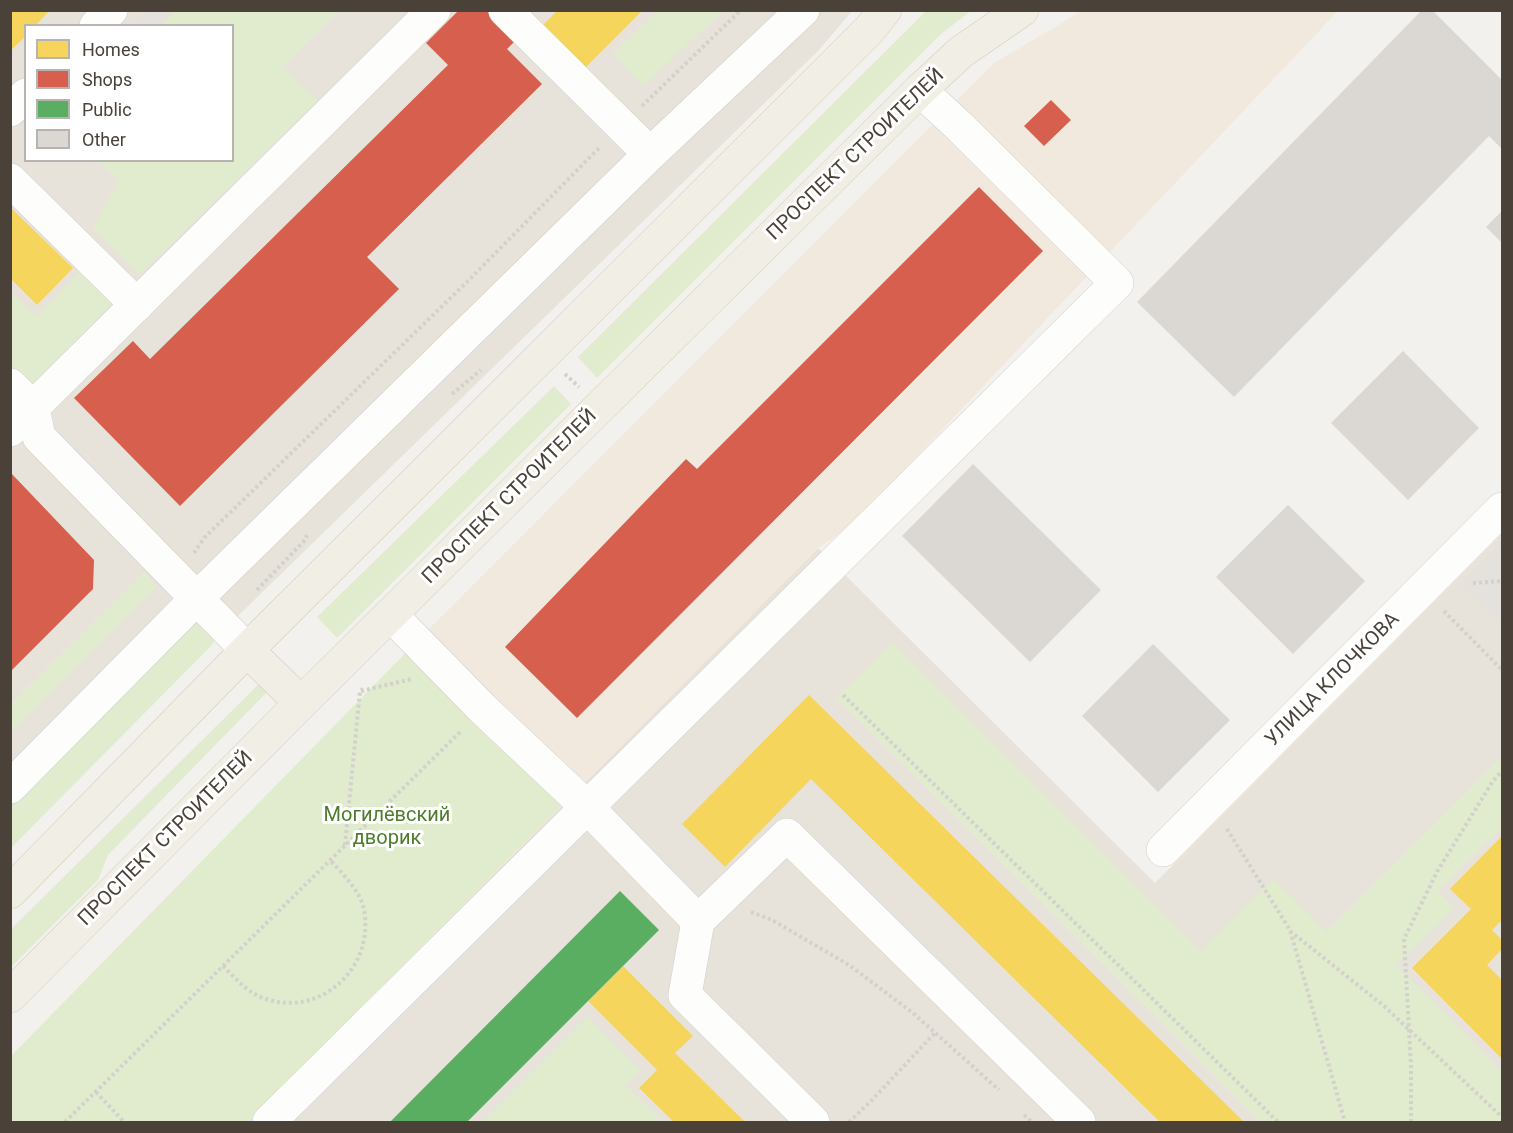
<!DOCTYPE html>
<meta charset="utf-8">
<style>
body{margin:0}
#map{position:relative;width:1513px;height:1133px;overflow:hidden;background:#f3f1ed;font-family:Roboto,sans-serif}
canvas{display:block}
.frame{position:absolute;inset:0;border:12px solid #4a4239;pointer-events:none}
.legend{position:absolute;left:24px;top:24px;width:210px;height:138px;box-sizing:border-box;background:#fff;border:2px solid #b7b3b0;margin:0;padding:8px 10px;list-style:none;font-size:18px;color:#4a4239}
.legend li{display:flex;align-items:center;gap:12px;height:30px}
.legend b{width:30px;border:2px solid #b7b3b0}
</style>
<div id="map">
<canvas width="1513" height="1133"></canvas>
<div class="frame"></div>
<ul class="legend">
<li><b style="height:16px;background:#f6d55c"></b>Homes</li>
<li><b style="height:16px;background:#d6604d"></b>Shops</li>
<li><b style="height:16px;background:#5aae61"></b>Public</li>
<li><b style="height:16px;background:#dbd8d4"></b>Other</li>
</ul>
</div>
<script>
const context = document.querySelector('canvas').getContext('2d');
context.lineJoin = 'round';
function paint(path, color) {
  context.fillStyle = color;
  context.fill(path, 'evenodd');
}
function trace(path, color, width, dash) {
  context.strokeStyle = color;
  context.lineWidth = width;
  context.lineCap = dash ? 'butt' : 'round';
  context.setLineDash(dash || []);
  context.stroke(path);
}
function write(font, color, halo, rows, align = 'center') {
  context.font = font + ' Roboto,sans-serif';
  context.lineWidth = 6;
  context.setLineDash([]);
  context.textBaseline = 'middle';
  context.strokeStyle = halo;
  context.fillStyle = color;
  for (const [text, x, y, turn = 0] of rows) {
    context.save();
    context.translate(x, y);
    context.rotate((+turn || 0) * Math.PI / 180);
    context.textAlign = isNaN(turn) ? turn : align;
    if (halo) context.strokeText(text, 0, 0);
    context.fillText(text, 0, 0);
    context.restore();
  }
}
paint(new Path2D(`
 M11,11H852L818,51L11,837ZM26,26H232V160H26Z
 M1502,534V1122H247L818,548L1155,883Z`), '#e7e3db');
paint(new Path2D(`
 M1082,11H1338L850,527L818,548L576,791L423,635L994,63Z`), '#f2e9de');
paint(new Path2D(`
 M927,10L971,11L941,34L597,378L578,357Z
 M175,11H338L283,67L326,109L252,185L231,186L139,275L93,228L119,180L100,161L232,160V26L160,25Z
 M657,11H723L643,86L613,54Z
 M83,269L120,305L33,393L11,371L10,291L37,316Z
 M554,386L571,404L337,638L317,617Z
 M144,572L157,586L11,731V704Z
 M200,621L215,639L212,645L11,848V808L192,625Z
 M423,635L576,791L247,1122H11V1056Z
 M892,642L1201,951L1274,879L1327,932L1502,756V827L1438,891L1454,908L1396,965L1502,1072V1122H1261L836,698Z
 M263,680L271,688L108,855L98,880L11,967V929Z
 M587,1017L641,1071L626,1086L663,1122H482Z`), '#e1ecce');
paint(new Path2D(`
 M148,10H174L175,11L160,25H133Z
 M1502,542V623L1462,582Z`), '#e5e2de');
paint(new Path2D(`
 M10,10H50L35,26H26V36L10,51Z
 M558,10H643L580,73L538,30Z
 M10,207L73,268L37,305L10,278Z
 M809,695L1244,1122H1160L811,779L725,867L682,824Z
 M1502,836V920L1492,930L1502,940V949L1487,965L1502,980V1059L1412,968L1471,909L1450,889Z
 M623,966L693,1036L675,1053L745,1122H674L639,1088L657,1070L588,1001Z`), '#f6d55c');
paint(new Path2D(`
 M459,10H489L517,39L507,49L542,84L367,257L399,289L180,506L74,398L133,341L150,359L448,65L426,43Z
 M1051,100L1071,120L1044,146L1024,126Z
 M979,187L1043,251L577,718L505,647L686,459L697,469Z
 M10,472L94,560L93,589L10,672Z`), '#d6604d');
paint(new Path2D(`
 M620,891L659,930L467,1122H390Z`), '#5aae61');
paint(new Path2D(`
 M1422,10H1432L1502,80V149L1489,136L1234,397L1137,302Z
 M1502,211V243L1486,227Z
 M1403,351L1479,428L1408,500L1331,423Z
 M973,464L1101,590L1030,662L902,536Z
 M1288,505L1365,581L1293,654L1216,577Z
 M1153,644L1230,720L1158,792L1082,716Z`), '#dbd8d4');
const minor = new Path2D(`
 M505,10L650,154
 M96,26L111,10
 M10,110L26,95
 M10,180L137,305
 M10,385L33,408L39,437L247,650
 M10,430L434,10
 M391,615L483,709L587,807L698,921L787,835L1079,1122
 M10,787L198,597L650,154L803,10
 M1163,850L1502,509
 M698,921L685,995L813,1122
 M269,1122L1117,283L959,126L920,90`);
const major = new Path2D(`
 M247,650L301,703
 M10,892L247,650L869,30L885,10
 M10,996L301,703L920,90L961,52L1022,10`);
trace(minor, '#d1cfcb', 34);
trace(major, '#d5ccbb', 34);
trace(new Path2D(`
 M642,106L741,10
 M565,374L579,387
 M452,394L481,370
 M194,553L205,537L470,279L600,147
 M1473,583L1502,581
 M257,590L305,540L307,535
 M1444,611L1502,670
 M361,691L412,679
 M843,695L1278,1122
 M1227,829L1290,930L1345,1122
 M345,845L360,691L363,689
 M751,912L772,920L849,965L913,1013L999,1090
 M1290,931L1384,1006L1502,1117
 M223,966C236,979 249,994 266,999C314,1015 361,979 365,932C366,920 365,906 359,896C352,883 340,871 330,860
 M96,1092L124,1122
 M1024,1115L1032,1122
 M65,1122L462,730
 M849,1122L871,1101L935,1033
 M1411,1122V1066L1404,939L1438,870L1493,781L1502,771`), '#d3d1cc', 4, [3, 3]);
trace(minor, '#fdfdfc', 33);
trace(major, '#f1eee5', 33);
write('20px', '#4a4239', '#fff', [
 ["ПРОСПЕКТ СТРОИТЕЛЕЙ",856,155,-44],
 ["ПРОСПЕКТ СТРОИТЕЛЕЙ",510,497,-45],
 ["УЛИЦА КЛОЧКОВА",1333,680,-45],
 ["ПРОСПЕКТ СТРОИТЕЛЕЙ",166,839,-45]
]);
write('20px', '#4d7c2b', '#fff', [
 ["Могилёвский",387,816],
 ["дворик",387,839]
]);
</script>
